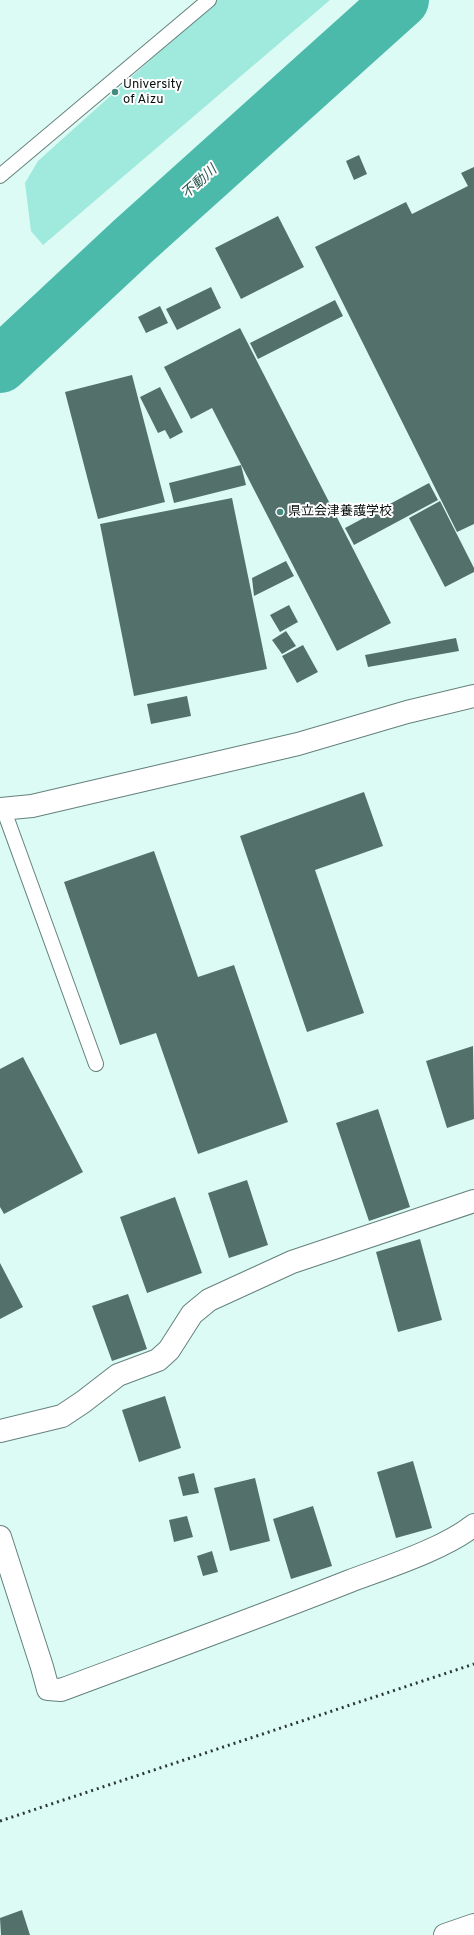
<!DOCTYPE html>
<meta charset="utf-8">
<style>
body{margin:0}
canvas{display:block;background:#dcfbf5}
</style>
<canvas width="474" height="1935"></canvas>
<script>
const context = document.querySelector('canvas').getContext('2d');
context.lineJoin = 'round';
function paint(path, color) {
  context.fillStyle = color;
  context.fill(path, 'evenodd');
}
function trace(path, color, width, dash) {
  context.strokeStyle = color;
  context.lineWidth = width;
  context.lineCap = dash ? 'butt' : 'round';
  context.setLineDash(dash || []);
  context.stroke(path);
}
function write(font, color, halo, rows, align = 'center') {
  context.font = font + ' Overpass,"Noto Sans JP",sans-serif';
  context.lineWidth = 4;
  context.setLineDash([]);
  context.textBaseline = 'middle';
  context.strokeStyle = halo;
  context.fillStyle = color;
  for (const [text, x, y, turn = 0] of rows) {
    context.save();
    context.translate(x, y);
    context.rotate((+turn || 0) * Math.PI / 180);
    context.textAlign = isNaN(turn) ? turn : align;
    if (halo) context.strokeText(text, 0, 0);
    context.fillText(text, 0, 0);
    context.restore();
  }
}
paint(new Path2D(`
 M217,0H330L43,245L31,231L25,183L38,161Z`), '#a0e9dd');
trace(new Path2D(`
 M0,365L133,241L401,0`), '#4bbaab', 56);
paint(new Path2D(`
 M359,155L367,174L354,180L346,161Z
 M474,167V524L457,532L315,247L406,202L412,214L468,186L461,173Z
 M278,216L304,267L241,299L215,248Z
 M211,287L221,308L177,330L166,309Z
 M335,300L343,316L258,359L250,343Z
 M160,306L168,323L146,333L138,317Z
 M240,328L391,623L337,651L212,408L191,419L164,367Z
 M132,375L165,502L98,519L65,392Z
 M160,387L183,432L170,439L165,430L158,433L140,397Z
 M241,465L246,485L174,503L169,483Z
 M429,483L438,500L354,545L345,528Z
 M232,498L267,669L134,696L100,524Z
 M440,501L474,568V572L445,587L409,518Z
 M286,561L294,576L254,596L252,578Z
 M289,605L298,622L280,632L270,615Z
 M286,631L296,646L282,654L272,640Z
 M456,638L459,651L368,667L365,655Z
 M303,645L318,672L297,683L282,656Z
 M187,696L191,716L151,724L147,704Z
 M364,792L383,846L315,870L364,1013L307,1032L240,836Z
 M154,851L198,977L234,965L288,1122L198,1154L156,1033L120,1045L64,882Z
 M473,1046L474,1119L447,1128L426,1061Z
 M23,1057L83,1172L4,1214L0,1207V1069Z
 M378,1109L410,1207L369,1221L336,1123Z
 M247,1180L268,1245L229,1258L208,1193Z
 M175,1197L202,1273L147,1293L120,1217Z
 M420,1239L442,1320L398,1332L376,1252Z
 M0,1263L23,1307L0,1319Z
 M128,1294L147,1349L112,1361L92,1306Z
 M165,1396L181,1448L139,1462L122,1410Z
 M413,1461L432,1528L396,1538L377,1472Z
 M194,1473L199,1493L183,1496L178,1477Z
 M255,1478L270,1541L230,1551L214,1488Z
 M313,1506L332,1566L291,1579L273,1519Z
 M187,1516L193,1537L174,1542L169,1520Z
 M212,1551L218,1572L203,1576L197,1556Z
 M22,1910L30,1935H1L0,1918Z`), '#54706b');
const lane = new Path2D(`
 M0,176L209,0
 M3,808L96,1064`);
const street = new Path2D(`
 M0,1431L62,1416L83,1402L118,1375L158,1360L169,1350L192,1314L209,1300L292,1262L474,1201
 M0,1537L42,1667L48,1689L61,1690C157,1654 254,1619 350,1581C387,1567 444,1549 474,1525`);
const secondary = new Path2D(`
 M0,809L32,806L298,744L407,712L474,696`);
const primary = new Path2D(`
 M445,1935L474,1925`);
trace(lane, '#65817c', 16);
trace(street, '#65817c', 24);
trace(secondary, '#65817c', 24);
trace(primary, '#65817c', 24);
trace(lane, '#fff', 14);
trace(street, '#fff', 22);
trace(secondary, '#fff', 22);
trace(primary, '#fff', 22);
trace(new Path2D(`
 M0,1821L474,1664`), '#2b3836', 3, [2, 4]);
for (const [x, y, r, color] of [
 [115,92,4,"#458a7f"],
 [280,512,4,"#458a7f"]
]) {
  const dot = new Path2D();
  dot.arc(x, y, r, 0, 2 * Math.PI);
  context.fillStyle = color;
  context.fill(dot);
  trace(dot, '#fff', 1.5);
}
write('13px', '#06100e', '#fff', [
 ["University",123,85],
 ["of Aizu",123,100],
 ["県立会津養護学校",288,512]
], 'left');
write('italic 14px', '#2a5952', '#fff', [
 ["不動川",200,183,-42]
]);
</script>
